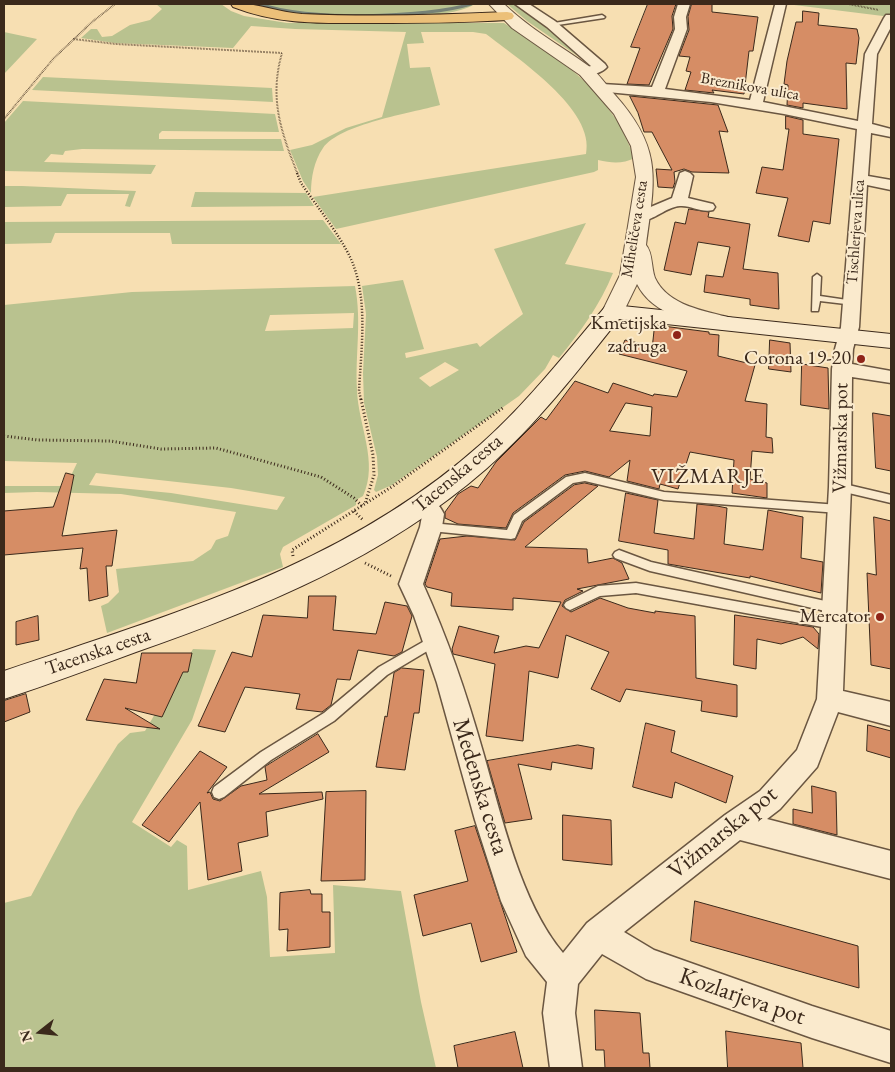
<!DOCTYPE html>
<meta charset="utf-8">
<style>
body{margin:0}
#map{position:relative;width:895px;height:1072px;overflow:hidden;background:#f7dfb2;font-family:"EB Garamond",serif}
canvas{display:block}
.frame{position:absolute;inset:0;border:5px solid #3b291b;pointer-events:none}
.north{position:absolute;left:15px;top:1007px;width:50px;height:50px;-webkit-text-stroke:4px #faeacd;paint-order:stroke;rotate:254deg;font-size:14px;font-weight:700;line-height:20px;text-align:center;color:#3b291b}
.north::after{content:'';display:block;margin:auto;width:18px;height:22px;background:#3b291b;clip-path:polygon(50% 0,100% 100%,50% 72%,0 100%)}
</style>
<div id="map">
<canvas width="895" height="1072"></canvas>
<div class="frame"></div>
<div class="north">N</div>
</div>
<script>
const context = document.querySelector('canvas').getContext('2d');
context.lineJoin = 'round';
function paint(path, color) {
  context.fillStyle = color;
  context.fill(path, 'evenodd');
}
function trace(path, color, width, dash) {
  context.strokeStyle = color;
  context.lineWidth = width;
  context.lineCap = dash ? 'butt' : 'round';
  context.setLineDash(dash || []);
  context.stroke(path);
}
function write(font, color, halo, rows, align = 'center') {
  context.font = font + ' "EB Garamond",serif';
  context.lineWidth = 4;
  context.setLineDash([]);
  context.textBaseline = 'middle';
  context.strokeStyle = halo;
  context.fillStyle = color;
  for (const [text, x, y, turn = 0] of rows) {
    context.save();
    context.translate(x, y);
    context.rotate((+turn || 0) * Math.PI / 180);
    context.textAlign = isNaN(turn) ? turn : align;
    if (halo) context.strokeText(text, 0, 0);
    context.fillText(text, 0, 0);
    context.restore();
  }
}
paint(new Path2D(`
 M156,4H221L231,11L244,16L287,23H504L562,61L594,90L619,123L635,158C622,164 612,163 598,160V170L594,172L336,229L313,197L586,154C596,110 517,58 486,34L473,32H421L424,43L407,44L410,68L430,67L440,105C411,113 340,124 323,148C314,161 311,178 311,193L303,181L290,150L312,145L346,128L382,117L406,32L295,29L251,26L233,48L115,43L81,38L91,29H97L102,37L112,36L130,25L150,20L162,9Z
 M249,4H475C451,19 402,14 374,15C351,15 328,17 305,15C287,14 265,11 249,4Z
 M507,4H515L536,19L592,63L582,59L527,21Z
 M786,4H891V17Z
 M4,32L37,39L4,74Z
 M43,77L272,88L273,102L32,90Z
 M23,101L275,114L279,132L162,131L159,134V139H281L284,151L82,149L65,151L63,155L51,154L44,162L156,165L151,174L4,171V123Z
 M4,186H22L136,191L130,207L125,206L129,194H67L61,206L4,207Z
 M195,192L306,193L314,206L191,207Z
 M323,220L341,244H172L170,233H55L51,243L4,244V222Z
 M586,223L565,264L613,273C600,305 581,331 559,358L553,355L545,369L519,396L392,485L376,492L374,490L378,475L377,457L364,403L363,373L366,314L362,286L403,280L424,349L405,353L406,358L477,343L480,347L523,314L494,249ZM445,362L459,370L430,387L419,378Z
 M355,286C362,322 355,354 357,390C358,425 379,462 363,496L356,500V505L283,547L280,554L283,567L107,633L101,606L108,603L119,592L116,569L193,561L211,549L216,540L228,536L236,512L121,494L37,492L4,493V486H66L77,463L4,461V305L132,292ZM354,313L353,328L265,331L270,315ZM96,473L231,488L285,497L277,510L171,493L89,485Z
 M193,649L216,650L192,720L132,822L171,847L177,840L187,846L188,890L261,871L267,897L270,957L335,953L333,885L401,891L421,1002L436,1068H4V903L31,896L77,810L118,744L130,733L145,731Z`), '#b9c28f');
trace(new Path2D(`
 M260,4C303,21 427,18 471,4`), '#768176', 3);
const building = new Path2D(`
 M648,4H676L672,16L673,29L649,85L627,84L640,48L631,47Z
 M692,4H712V12L758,17L753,51H749L744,94L712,90L714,93L685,90L691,72L686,71L690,57L679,56L689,30L688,17Z
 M803,11L819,13L818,25L857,29L859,38L856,64L846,63L847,109L803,103V108L787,105L788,85L784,84L787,61L796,22H802Z
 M630,96L718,105L728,132L719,131L729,173L692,172L684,169L674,172L675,182L673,188L658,187L656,169L672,170L652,132H644L638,113Z
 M786,116L803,120V134L839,139L830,224L813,221L809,242L778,236L788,198L756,193L762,167L783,170L789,129H786Z
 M689,209L709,212L708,217L750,224L743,269L778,273L779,309L750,305V299L704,292L706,275L723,277L730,247L698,242L691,275L664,270L675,222L685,224Z
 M655,325L709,332V334L719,335L718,356L755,365L745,401L767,404L766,437L772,438L773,453L752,451L750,479L767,483V498L732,493L734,460L690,452L678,489L660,484L659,489L627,481L630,460L609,477L585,471L565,475L513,513L506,528L458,524L445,518V512L458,494L471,486L478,488L496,462L541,417L546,420L575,381L608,393L613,383L653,396L654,394L677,397L687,371L619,354L625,340L652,346ZM626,403L652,407L650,436L610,431Z
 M770,340L790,343L791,372L769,369Z
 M802,364L828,368L829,409L801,405Z
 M873,413L891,416V471L876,468Z
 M66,473L74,475L62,536L117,530L112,566H106L108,596L89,601L87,568L80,569L83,548L4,555V511L53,507Z
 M585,483L598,486L525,547L587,549L588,563L613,558L622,563L629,579L577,589L583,591L565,600L562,606L571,612L600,598L628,608L655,613V611L695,616L696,678L737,685V717L701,711L702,701L626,689L620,702L591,689L609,652L566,635L558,678L529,671L523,741L486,736L495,664L453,654L452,649L459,626L499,636L494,653L526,646L539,648L561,602L513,598V610L451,606L452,593L427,587L425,584L440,539L467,536L515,540L524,522L574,485Z
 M626,493L658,500L654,533L694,539L697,504L717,506L727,508L724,544L763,550L768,510L803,517L801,558L823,562L821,593L750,576V578L668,564V550L619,541Z
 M874,517L891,521V669L871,665L867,573L876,575Z
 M309,596H336L333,630L376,634L385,602L407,606L412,616L402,652L394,656L358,650L350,680L337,679L331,705L322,712L296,709L300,694L245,687L225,732L198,726L232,652L252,657L263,615L307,618Z
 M735,615L813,627L819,634L818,649L803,637L781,644L757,639L756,669L734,665Z
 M38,616L39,640L16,645V622Z
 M142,653H192L188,672H183L162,717L125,708L160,729L86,720L104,679L136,683Z
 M402,668L424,670L419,713H414L405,770L376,767L385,716L387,717L394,673Z
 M26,694L30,712L4,722V701Z
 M646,723L675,731L671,752L733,776L726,803L675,782L672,798L633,787Z
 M868,725L891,731V758L867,751Z
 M318,734L329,752L259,794L322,792L323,799L266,812L268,836L238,843L242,871L208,880L200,802L169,842L142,825L200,751L227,767L207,793L210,792L213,799L220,801L241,786L267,780L265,767Z
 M578,745L594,748L592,769L552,762L551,770L518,764L532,819L505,823L487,761Z
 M812,786L836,792L837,835L793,824V809L812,813Z
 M366,791L365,880L321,881L326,792Z
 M563,815L611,820L612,865L563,860Z
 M475,826L517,952L481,962L471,923L423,936L414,895L468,881L455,831Z
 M310,890L311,894H322V912H330V947L287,951L288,929L279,930L280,893Z
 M695,901L858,946L859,988L691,941Z
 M595,1010L640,1013L643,1053H649L650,1068H605L604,1050H596Z
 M726,1031L801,1043L803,1068H728Z
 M515,1032L523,1068H458L454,1046Z`);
paint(building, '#d68d65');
trace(building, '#3b291b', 1);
const service = new Path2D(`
 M602,15L605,17L604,18L551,26L548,24Z
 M817,274L821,277L820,296L854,301V305L820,301L818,311H812L813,277Z
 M585,473L664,492L839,505L844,509L839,513L664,500L585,481L573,483L522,521L515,538L511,539L431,531L427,530L425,527L427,524L431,523L507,530L514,515L566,477Z
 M840,483L891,495V503L836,490L835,487L836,484Z
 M619,550L651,562L834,603L838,604L840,608L838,612L834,613L650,571L615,558L613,555L615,552Z
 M636,583L833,619L837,620L839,624L837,628L833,629L636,593L600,596L570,610L566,608L564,605L566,602L598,586Z
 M435,635L439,636L441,640L439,644L387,675L334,721L271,760L224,797L219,799L214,797L212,792L214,787L261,752L324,713L379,667Z`);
const minor = new Path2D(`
 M515,4H529L555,21L605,64L607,67C602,73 589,77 581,75L579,72L581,69L591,66L547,27Z
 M678,4H690L686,17L687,29L665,89L750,100L775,5L786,4L763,102L858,121L865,54L884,18L886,15H891V27L877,54L872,124L891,129V137L871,133L868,176L891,180V190L867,185L859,327L853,349L852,364L891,371V383L852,377L851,487L843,691L891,702V726L838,712L817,767L780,809L767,819L891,851V879L740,840L624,932L654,950L812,1006L891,1031V1063L812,1038L646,979L602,954L578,984L575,1013L582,1068H550L543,1013L547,982L526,956L501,901L475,820L437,683L414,616L399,584L420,527L422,516L413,504L416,498C430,494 438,502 444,514L442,527L423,584C448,639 467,695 483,752C501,814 521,904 563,953L587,923L725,815L760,791L797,750L817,699L829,487L832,369L835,349L841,327L857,129L784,114L711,102L597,91L595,88L602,84L652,87L675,29L674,17Z
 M685,171L690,173L693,176L688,198L713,204L715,207L713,210C701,213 691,205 680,206C664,207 651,225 634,220L632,217L634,214L672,198L680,173Z`);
const tertiary = new Path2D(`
 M489,4H504C530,29 561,46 590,67C599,74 607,86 615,95C663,149 655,179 646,245C653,253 651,267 655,278C668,306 705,311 732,318L735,323L732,328L724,330C693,322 653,316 637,284L621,317L613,319L605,317L602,312L620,275L636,177L631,146L614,114L580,75L512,28Z`);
const secondary = new Path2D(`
 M613,305L891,334V348L619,319C577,372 536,425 486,469C384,558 262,608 136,652C92,668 48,685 4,699V671C174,613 343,567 481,444C527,403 565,354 605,307Z`);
const motorway = new Path2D(`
 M231,4C255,2 277,12 302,14C370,17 439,15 507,12L512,13L514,16L512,19L507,20C461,23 415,23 369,23C319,23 280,25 233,7Z`);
trace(service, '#6a5641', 3);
trace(minor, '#6a5641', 3);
trace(tertiary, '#6a5641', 2);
trace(secondary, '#3b291b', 2);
trace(motorway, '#3b291b', 2);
trace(new Path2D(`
 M848,4L879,10
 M73,39L116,44L282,53C269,99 281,132 298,175
 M4,119L53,59L92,22L115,4`), '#3b291b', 2, [0.5, 1]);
trace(new Path2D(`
 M297,173L301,183C316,205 339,234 350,257C369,297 361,349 359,391L361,400`), '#3b291b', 2.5, [1, 2]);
trace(new Path2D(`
 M361,399L373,455L374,475L365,504
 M4,436L38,440L110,441L161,449L216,448L321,477L354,498L362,506
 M354,511L363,520
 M293,556L292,550L393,486L504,407
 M365,563L393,577`), '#3b291b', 3, [1, 2.5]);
paint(service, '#faeacd');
paint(minor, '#faeacd');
paint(tertiary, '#faeacd');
paint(secondary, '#faeacd');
paint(motorway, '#ecc079');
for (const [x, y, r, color] of [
 [677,335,5,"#8f2418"],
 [861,359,5,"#8f2418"],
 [880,617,5,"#8f2418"]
]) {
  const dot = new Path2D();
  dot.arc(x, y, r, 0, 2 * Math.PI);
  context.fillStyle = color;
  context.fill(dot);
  trace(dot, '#faeacd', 2);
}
write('16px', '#3b291b', '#faeacd', [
 ["Breznikova ulica",750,87,10],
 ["Miheličeva cesta",635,229,-81],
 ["Tischlerjeva ulica",856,232,-86]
]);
write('20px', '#3b291b', '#faeacd', [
 ["Kmetijska",667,324],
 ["zadruga",667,347],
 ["Corona 19-20",851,359],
 ["Mercator",870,617]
], 'right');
write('20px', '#3b291b', '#faeacd', [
 ["Vižmarska pot",841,438,-89],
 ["Tacenska cesta",458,474,-40],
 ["Tacenska cesta",98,652,-19]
]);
context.letterSpacing = '1px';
write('22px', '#3b291b', '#faeacd', [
 ["VIŽMARJE",708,477]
]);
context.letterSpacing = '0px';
write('24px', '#3b291b', '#faeacd', [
 ["Medenska cesta",480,787,73],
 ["Vižmarska pot",723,833,-39],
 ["Kozlarjeva pot",742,997,19]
]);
</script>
